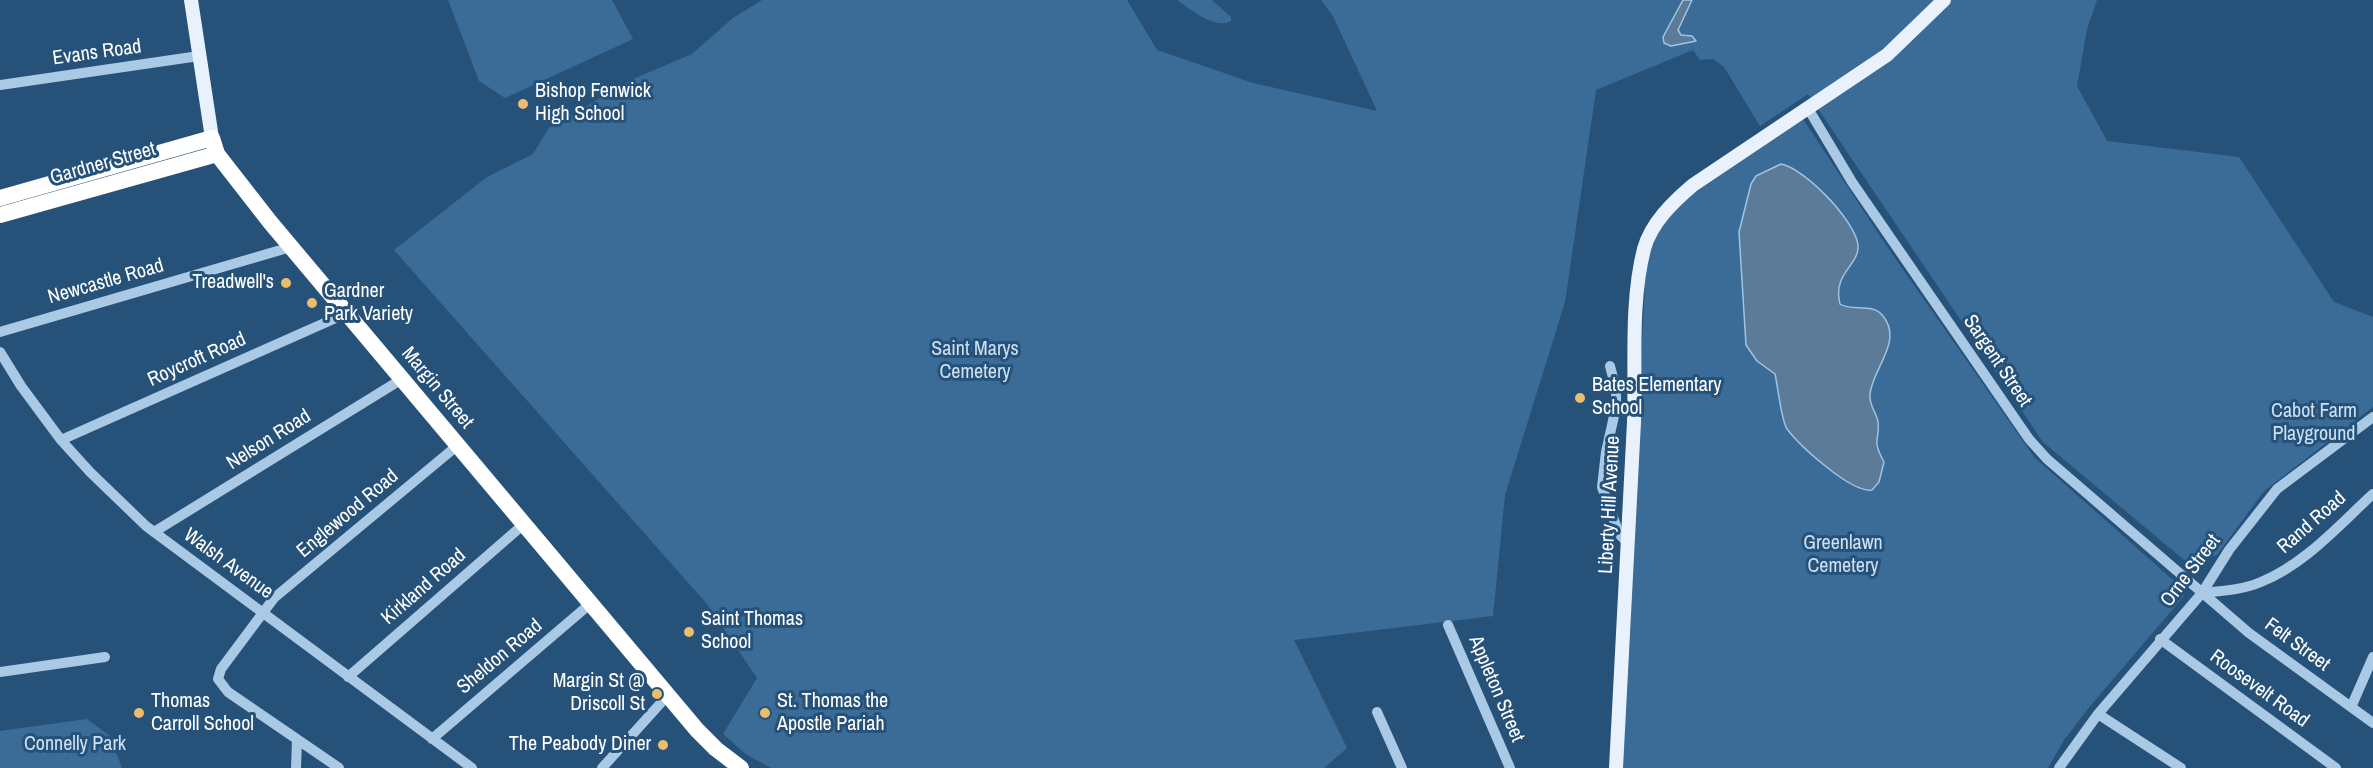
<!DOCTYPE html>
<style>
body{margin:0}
canvas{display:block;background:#26527a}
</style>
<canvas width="2373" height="768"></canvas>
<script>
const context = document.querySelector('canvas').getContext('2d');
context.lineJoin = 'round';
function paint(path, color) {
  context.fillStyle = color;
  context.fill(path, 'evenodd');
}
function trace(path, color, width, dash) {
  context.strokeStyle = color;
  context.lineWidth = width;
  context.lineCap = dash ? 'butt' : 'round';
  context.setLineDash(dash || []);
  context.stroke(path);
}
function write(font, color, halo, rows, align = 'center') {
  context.font = font + ' "Archivo Narrow",sans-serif';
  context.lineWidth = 6;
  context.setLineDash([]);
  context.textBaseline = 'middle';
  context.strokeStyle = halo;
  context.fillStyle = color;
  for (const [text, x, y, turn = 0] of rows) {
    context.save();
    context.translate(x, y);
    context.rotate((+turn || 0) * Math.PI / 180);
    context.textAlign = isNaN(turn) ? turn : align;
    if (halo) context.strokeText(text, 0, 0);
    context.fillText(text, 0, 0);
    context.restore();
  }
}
paint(new Path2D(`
 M448,0H612L633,39L505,98L479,81Z
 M762,0H1127L1157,50L1253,83L1377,111L1333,16L1321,0H2097L2087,29L2077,86L2107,141L2239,157L2334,302L2373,317V407L2264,491L2217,555L2206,559L2196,570L2043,442L1808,94L1760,126L1724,67L1713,59L1700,60L1693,50L1596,90L1565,302L1505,495L1493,616L1294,640L1347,748L1324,768H771L747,755L723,734L757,678L707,604L394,250L487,177L533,154L549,128L631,80L692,54L733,18Z
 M1177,0H1212L1231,17V21C1214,30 1191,9 1177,0Z
 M1803,119L1888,248L2034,457L2182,588L2184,596L2091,705L2064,740L2048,768H1620L1646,263L1659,227L1683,199Z
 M87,719L110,736L122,768H0V731Z`), '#3a6c97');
const water = new Path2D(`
 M1683,0H1692L1678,30L1681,35L1692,36L1696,41L1671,46L1664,43L1663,37Z
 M1781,164C1804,168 1855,220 1858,245C1860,265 1832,273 1840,304C1852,312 1873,302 1883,316C1904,342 1871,370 1870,395C1869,406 1877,413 1878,422C1880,442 1871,438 1884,462L1879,482L1872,490C1851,493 1800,446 1787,429C1781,419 1778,387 1775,374L1757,361L1746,345L1739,232L1751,184L1756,176Z`);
paint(water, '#5b7b98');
trace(water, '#9ec4e4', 1.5);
trace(new Path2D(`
 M0,85L199,56
 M1809,110L1852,182L2029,439L2047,459L2249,633L2373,723
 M0,332L291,247
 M0,352L21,386L61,440L90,472L146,526L472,768
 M1610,366L1616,389V407L1606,452L1602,487L1619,534L1628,543
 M61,440L347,313
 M154,532L402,379
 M2202,593C2222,591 2242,590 2261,582C2305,564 2338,526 2373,494
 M1448,625L1510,768
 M2160,639L2336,768
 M0,672L105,657
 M348,677L524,524
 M2352,705L2373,657
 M1377,712L1402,768
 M2098,714L2181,768
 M432,739L591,603
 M296,768L297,740
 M339,768L228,692L218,679L221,669L274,598L458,445
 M602,768L668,695
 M2059,768L2098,714L2202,593L2229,550L2277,489L2373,417`), '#a9c9e4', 10);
trace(new Path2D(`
 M191,0L212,138
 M1616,768C1622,653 1628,537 1634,422C1636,366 1630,304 1644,249C1651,223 1673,202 1693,185L1887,55L1944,0`), '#e9f2fc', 14);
trace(new Path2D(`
 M0,198L212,138L217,154L270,222L697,730L716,749L741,768
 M0,215L217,154`), '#fff', 16);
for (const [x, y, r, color] of [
 [523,104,6,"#ecbd6f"],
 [286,283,6,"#ecbd6f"],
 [312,303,6,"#ecbd6f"],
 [1580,398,6,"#ecbd6f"],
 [689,632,6,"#ecbd6f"],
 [657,694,6,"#ecbd6f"],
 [139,713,6,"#ecbd6f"],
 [765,713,6,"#ecbd6f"],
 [663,745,6,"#ecbd6f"]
]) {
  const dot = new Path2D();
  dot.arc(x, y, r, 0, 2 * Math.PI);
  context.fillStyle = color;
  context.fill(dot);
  trace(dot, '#26527a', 2);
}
write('20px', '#fff', '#26527a', [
 ["Evans Road",97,53,-8],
 ["Gardner Street",103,164,-16],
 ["Newcastle Road",106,282,-16],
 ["Roycroft Road",197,360,-24],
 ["Sargent Street",1997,361,56],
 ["Margin Street",437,388,50],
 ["Nelson Road",269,440,-32],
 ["Liberty Hill Avenue",1610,505,-87],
 ["Englewood Road",348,514,-40],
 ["Rand Road",2312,523,-41],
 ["Walsh Avenue",228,564,36],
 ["Orne Street",2191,571,-53],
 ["Kirkland Road",424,587,-41],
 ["Felt Street",2297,645,36],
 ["Sheldon Road",500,657,-40],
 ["Appleton Street",1496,689,67],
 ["Roosevelt Road",2259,689,36]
]);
write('20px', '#fff', '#26527a', [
 ["Bishop Fenwick",535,92],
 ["High School",535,115],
 ["Treadwell's",274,283,"right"],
 ["Gardner",324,292],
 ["Park Variety",324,315],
 ["Bates Elementary",1592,386],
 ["School",1592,409],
 ["Saint Thomas",701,620],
 ["School",701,643],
 ["Margin St @",645,682,"right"],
 ["Driscoll St",645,705,"right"],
 ["Thomas",151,702],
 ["Carroll School",151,725],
 ["St. Thomas the",777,702],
 ["Apostle Pariah",777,725],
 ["The Peabody Diner",651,745,"right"]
], 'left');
write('20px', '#cce1f3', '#26527a', [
 ["Saint Marys",975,350],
 ["Cemetery",975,373],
 ["Cabot Farm",2314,412],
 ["Playground",2314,435],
 ["Greenlawn",1843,544],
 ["Cemetery",1843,567],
 ["Connelly Park",75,745]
]);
</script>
